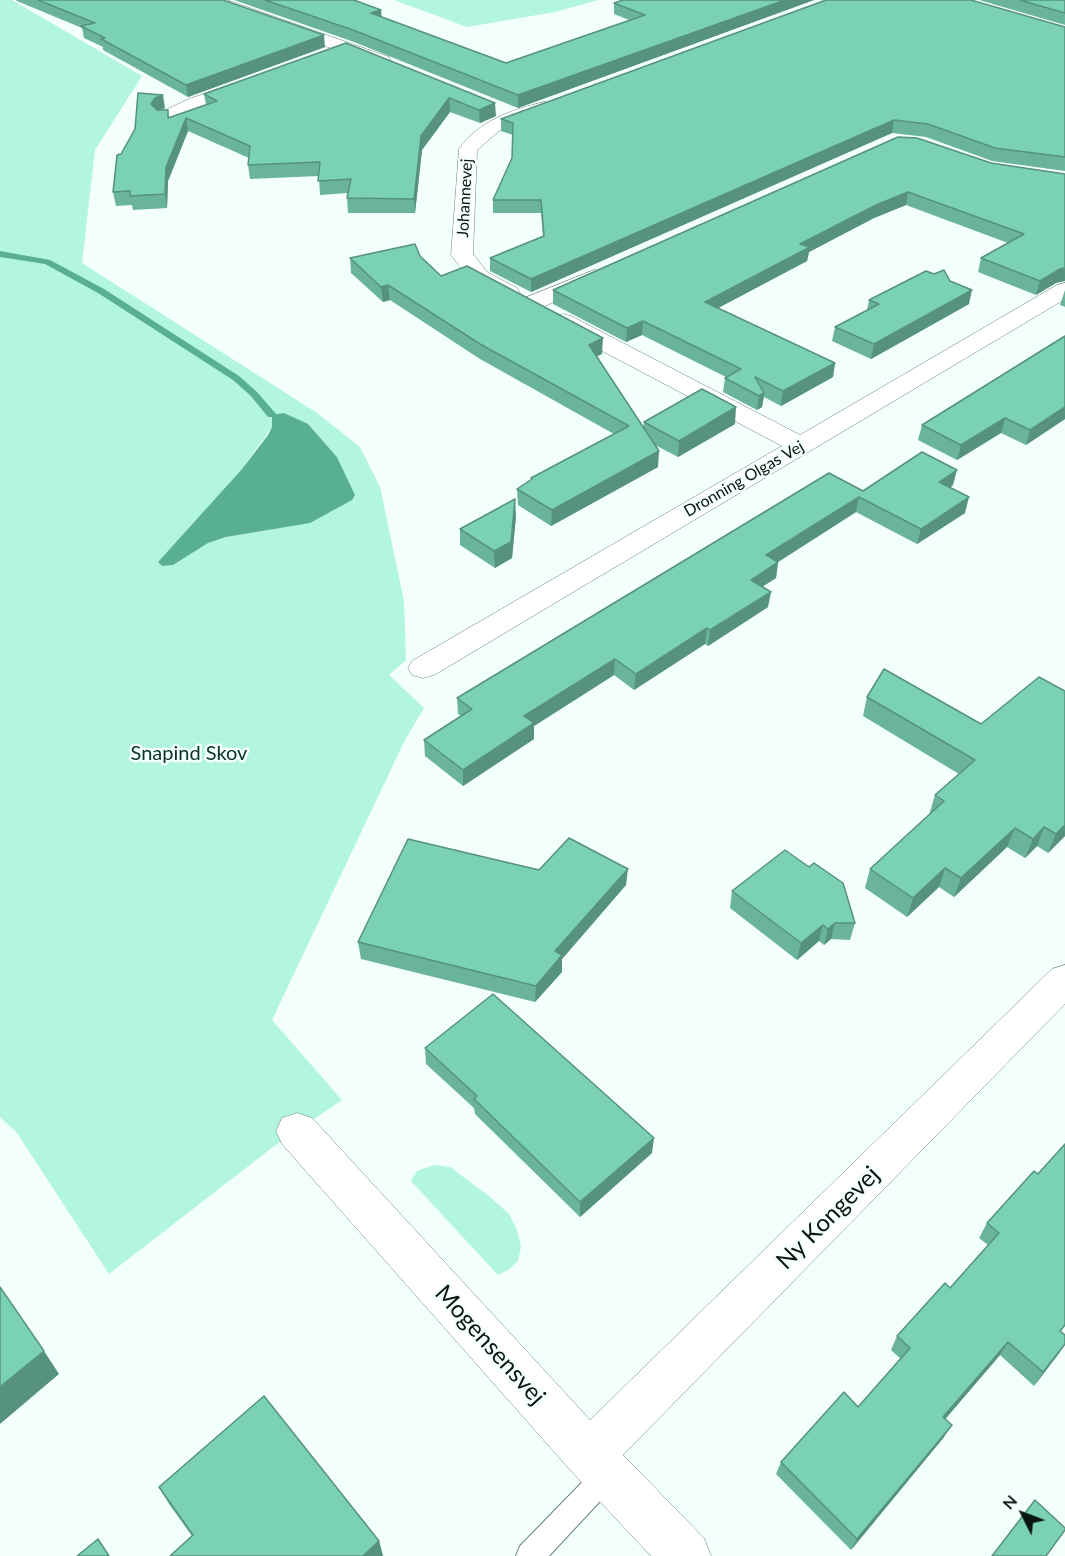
<!DOCTYPE html>
<style>
body{margin:0}
#map{position:relative;width:1065px;height:1556px;overflow:hidden;background:#f3fffa;font-family:Lato,sans-serif}
canvas{display:block}
.north{position:absolute;left:993px;top:1484px;width:60px;height:60px;-webkit-text-stroke:4px #f3fffa;paint-order:stroke;rotate:312deg;font-size:16px;font-weight:700;line-height:24px;text-align:center;color:#0a1512}
.north::after{content:'';display:block;margin:auto;width:21px;height:27px;background:#0a1512;clip-path:polygon(50% 0,100% 100%,50% 72%,0 100%)}
</style>
<div id="map">
<canvas width="1065" height="1556"></canvas>
<div class="north">N</div>
</div>
<script>
const context = document.querySelector('canvas').getContext('2d');
context.lineJoin = 'round';
function paint(path, color) {
  context.fillStyle = color;
  context.fill(path, 'evenodd');
}
function trace(path, color, width, dash) {
  context.strokeStyle = color;
  context.lineWidth = width;
  context.lineCap = dash ? 'butt' : 'round';
  context.setLineDash(dash || []);
  context.stroke(path);
}
function write(font, color, halo, rows, align = 'center') {
  context.font = font + ' Lato,sans-serif';
  context.lineWidth = 5;
  context.setLineDash([]);
  context.textBaseline = 'middle';
  context.strokeStyle = halo;
  context.fillStyle = color;
  for (const [text, x, y, turn = 0] of rows) {
    context.save();
    context.translate(x, y);
    context.rotate((+turn || 0) * Math.PI / 180);
    context.textAlign = isNaN(turn) ? turn : align;
    if (halo) context.strokeText(text, 0, 0);
    context.fillText(text, 0, 0);
    context.restore();
  }
}
paint(new Path2D(`
 M0,0H12L142,76L95,150L82,263L317,413L360,447L380,487L404,601L406,660L389,675L424,708L404,742L272,1020L342,1100L273,1147L109,1274L17,1133L0,1117ZM308,424L337,457L355,495L269,530L226,537L208,543L173,565L162,566L158,562L242,469L272,427Z
 M394,0H598L555,12L467,27Z
 M434,1165L450,1167L490,1197L509,1214L517,1230L521,1247L518,1261L508,1270L498,1275L411,1181L417,1171Z`), '#b2f6de');
paint(new Path2D(`
 M284,413L308,424L337,457L355,495L352,500L310,523L226,537L208,543L173,565L162,566L158,562L242,469L268,435L272,427V415Z`), '#59af94');
paint(new Path2D(`
 M0,251L50,260L104,289L239,376L257,392L277,415L276,417H268L251,396L233,380L98,293L45,264L0,257Z`), '#59af94');
const lane = new Path2D(`
 M607,1462L616,1466L620,1475L616,1484L549,1556H516L520,1546L598,1466Z`);
const street = new Path2D(`
 M205,0H227L389,57L391,61L389,65H377L208,3Z
 M247,79L253,80L256,84L253,88L201,107L171,121H159L156,117L159,113L189,99Z
 M544,102L550,103L553,107L550,111L499,131L477,150L473,254L487,272L517,288L520,293L517,298C490,304 465,274 451,255L459,149C477,122 513,109 544,102Z
 M594,270L602,271L605,276L602,281L538,309L530,311L522,309L519,304L522,299Z
 M1065,283V299L434,675L423,678L412,675L408,668L412,661L782,446L555,326L552,321L555,316L563,314L571,316L800,435L1057,285Z
 M1065,965V1004L623,1455L704,1538L711,1556H651L572,1472L282,1144L276,1131L282,1118L297,1113L312,1118L590,1420L1052,969Z`);
trace(lane, '#678278', 2);
trace(street, '#678278', 1);
paint(lane, '#fff');
paint(street, '#fff');
paint(new Path2D(`
 M16,0H223L325,47L188,97L103,50V47L84,38L82,28L17,1Z
 M234,0H354L381,10V17L506,63L629,20L614,14V3L623,0H814L518,108L354,42Z
 M979,0H1065V25Z
 M1065,27V171L992,161L926,137L892,133L531,292L490,271V258L543,236L541,213H493V200L512,158L513,135L501,131V119Z
 M346,43L496,116L480,123L450,112L422,150L415,213H348L347,198L348,193L320,195L319,176L250,179L248,165L249,158L188,131L168,181L167,208L133,210L132,205L116,206L113,192L121,154L135,129L138,93L165,108L161,110H168L169,117L206,105L204,94Z
 M991,163L1056,283L1036,295L978,272L981,258L1008,243L906,205L874,218L809,252L807,261L718,308L835,363L833,377L781,406L764,397L762,407L757,410L723,392L725,378L726,377L642,335L626,342L553,304V290Z
 M420,256L441,276L602,354L597,356L643,427L644,422L735,424L678,457L655,445L658,467L551,526L518,505L517,489L531,481V478L614,434L480,359L390,300L383,302L351,273L350,258Z
 M950,281L969,304L871,359L832,341L835,327L867,310L869,300Z
 M1065,290V307L1060,305Z
 M1065,336V419L1026,445L1001,433L957,460L918,440L922,425Z
 M953,485L950,488L965,513L917,544L856,512L778,562L776,578L762,587L768,607L708,646L705,644L634,690L614,675L534,726V739L463,786L425,756L424,740L461,716L458,714L457,698L863,491Z
 M516,516L512,558L495,568L460,545V529Z
 M884,669L1065,836L1048,853L1037,846L1025,858L1007,847L954,897L939,887L907,917L865,888L870,869L929,815L935,795L959,774L863,716L867,697Z
 M539,870L626,885L562,959V972L535,1002L361,959L358,942Z
 M732,891L855,923L850,940L831,939L824,945L819,941L797,960L730,908Z
 M425,1048L652,1153L580,1217L475,1114L474,1108L426,1064Z
 M1034,1171L1061,1332L1060,1352L1034,1386L1000,1355L945,1419L944,1437L851,1550L776,1474L781,1462L858,1407L901,1359L891,1350L897,1336L950,1288L988,1245L979,1238L987,1223Z
 M159,1487L379,1541L383,1556H170L192,1536L169,1504Z`), '#6ab49c');
paint(new Path2D(`
 M785,0H814L518,108V95Z
 M381,10L382,22L371,13Z
 M324,35L325,47L188,97L186,85Z
 M163,95L165,108L157,112L151,104L155,98Z
 M449,98L450,112L422,150L415,213L414,199L421,136Z
 M495,103L496,116L480,123L479,110Z
 M186,118L188,131L168,181L167,208L165,194L166,167Z
 M894,120L892,133L531,292V279Z
 M908,192L906,205L874,218L809,252L807,261L703,316L705,302L800,244L876,205Z
 M1065,268V281L1056,283L1036,295L1040,281L1060,269Z
 M388,285L390,300L383,302L381,287Z
 M972,290L969,304L871,359L874,344Z
 M643,321L642,335L626,342L627,328Z
 M603,338L602,354L589,360V345Z
 M835,363L833,377L781,406L783,391Z
 M764,393L762,407L757,410L759,396Z
 M736,407L735,424L678,457L679,441Z
 M1065,407V419L1026,445L1030,430Z
 M1005,418L1001,433L957,460L961,445Z
 M659,451L658,467L551,526L552,510Z
 M957,470L953,485L936,498L939,482Z
 M859,497L856,512L764,571L766,555Z
 M969,497L965,513L917,544L921,529Z
 M515,499L516,516L512,558L495,568L494,551Z
 M778,562L776,578L749,595L751,580Z
 M771,592L768,607L708,646L710,630Z
 M707,628L705,644L634,690L636,674Z
 M615,659L614,675L534,726V739L463,786V770L524,716Z
 M1065,825V836L1048,853L1056,834Z
 M1044,827L1037,846L1025,858L1033,839Z
 M1015,828L1007,847L954,897L961,878Z
 M945,868L939,887L907,917L913,898Z
 M628,869L626,885L562,959V972L535,1002L536,986L555,951Z
 M835,923L831,939L824,945L828,929Z
 M823,925L819,941L797,960L801,943Z
 M654,1138L652,1153L580,1217V1202Z
 M1008,1342L1000,1355L936,1430L943,1417Z
 M1065,1344L1060,1352L1034,1386L1043,1372Z
 M44,1351L59,1374L0,1424V1387Z
 M952,1425L944,1437L851,1550L857,1539Z
 M379,1541L383,1556H363Z`), '#56927f');
const building = new Path2D(`
 M38,0H223L324,35L186,85L101,39L105,38L81,26L95,23Z
 M265,0H354L381,10L371,13L506,63L645,15L614,3L623,0H785L518,95L353,30Z
 M826,0H971L1065,27V157L995,148L928,124L894,120L531,279L490,258L544,236L541,200H493L512,158L513,123L501,119Z
 M1020,0H1065V13Z
 M346,43L495,103L479,110L449,98L421,136L414,199L347,198L351,179L318,181L320,162L248,165L250,146L186,118L166,167L165,194L130,196V191L113,192L117,155L121,154L135,129L138,93L163,95L155,98L151,104L157,110H168V118L217,101L204,94Z
 M898,137L917,138L991,163L1065,174V268L1060,269L1040,281L981,258L1024,234L908,192L876,205L800,244L810,247L705,302L835,363L783,391L755,377L764,393L759,396L725,378L741,369L643,321L627,328L553,290Z
 M415,244L420,256L441,276L467,266L603,338L589,345L659,451L552,510L517,489L532,479L531,478L629,426L480,344L388,285L381,287L350,258Z
 M944,270L950,281L972,290L874,344L835,327L879,304L869,300L926,271L934,274Z
 M1065,336V407L1030,430L1005,418L961,445L922,425Z
 M702,389L736,407L679,441L644,422Z
 M922,452L957,470L939,482L969,497L921,529L859,497L766,555L778,562L751,580L771,592L710,630L707,628L636,674L615,659L524,716L534,723L463,770L424,740L472,709L457,698L829,473L863,491Z
 M515,499L511,542L494,551L460,529Z
 M884,669L981,724L1039,677L1065,691V825L1056,834L1044,827L1033,839L1015,828L961,878L945,868L913,898L870,869L944,801L935,795L975,760L867,697Z
 M569,838L628,869L555,951L562,955L536,986L358,942L408,839L539,870Z
 M785,850L809,867L814,863L843,883L855,923H835L828,929L823,925L801,943L732,891Z
 M493,994L654,1138L580,1202L474,1099L477,1096L425,1048Z
 M1065,1144V1325L1060,1331L1065,1335V1344L1043,1372L1008,1342L943,1417L952,1425L857,1539L781,1462L844,1392L858,1407L910,1348L897,1336L945,1283L950,1288L999,1233L987,1223L1034,1171L1038,1174Z
 M0,1287L44,1351L0,1387Z
 M264,1396L379,1541L363,1556H170L193,1535L159,1487Z
 M1035,1500L1065,1528V1530L1046,1556H992Z
 M98,1539L109,1556H77Z`);
paint(building, '#7bd1b5');
trace(building, '#56927f', 1.5);
write('16px', '#0a1512', '#f3fffa', [
 ["Johannevej",465,198,-87],
 ["Dronning Olgas Vej",744,479,-30]
]);
write('20px', '#0a3328', '#f3fffa', [
 ["Snapind Skov",189,754]
]);
write('24px', '#0a1512', '#f3fffa', [
 ["Ny Kongevej",828,1218,-45],
 ["Mogensensvej",490,1345,48]
]);
</script>
